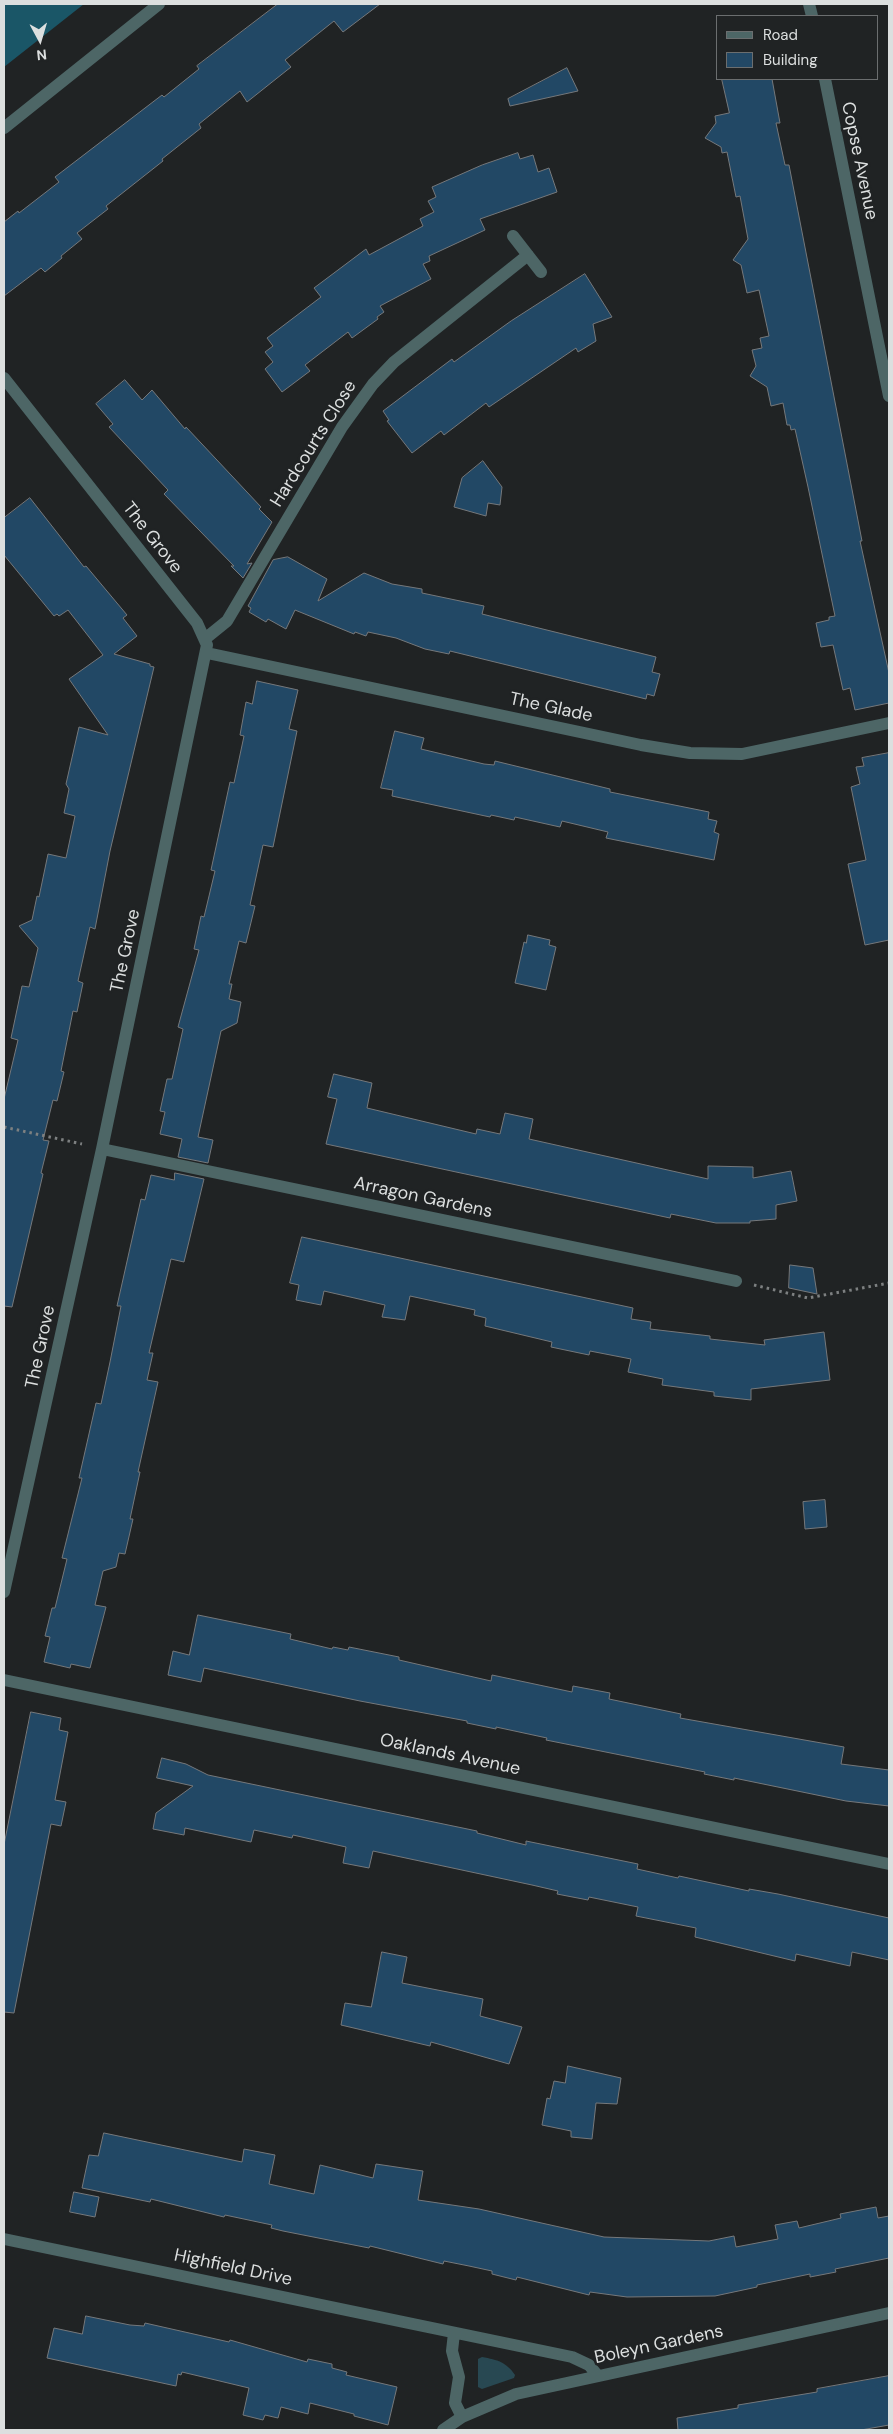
<!DOCTYPE html>
<style>
body{margin:0}
#map{position:relative;width:893px;height:2434px;overflow:hidden;background:#202324;font-family:"DM Sans",sans-serif}
canvas{display:block}
.frame{position:absolute;inset:0;border:5px solid #dcdfdf;pointer-events:none}
.legend{position:absolute;left:716px;top:15px;width:162px;height:65px;box-sizing:border-box;background:#202324;border:1px solid #6b6e6f;margin:0;padding:6px 9px;list-style:none;font-size:15px;color:#dcdfdf}
.legend li{display:flex;align-items:center;gap:10px;height:25px}
.legend b{width:25px;border:1px solid #6b6e6f}
.north{position:absolute;left:15px;top:15px;width:50px;height:50px;-webkit-text-stroke:4px #202324;paint-order:stroke;rotate:174deg;font-size:14px;font-weight:700;line-height:20px;text-align:center;color:#dcdfdf}
.north::after{content:'';display:block;margin:auto;width:18px;height:22px;background:#dcdfdf;clip-path:polygon(50% 0,100% 100%,50% 72%,0 100%)}
</style>
<div id="map">
<canvas width="893" height="2434"></canvas>
<div class="frame"></div>
<ul class="legend">
<li><b style="height:6px;background:#4d6666"></b>Road</li>
<li><b style="height:14px;background:#224865"></b>Building</li>
</ul>
<div class="north">N</div>
</div>
<script>
const context = document.querySelector('canvas').getContext('2d');
context.lineJoin = 'round';
function paint(path, color) {
  context.fillStyle = color;
  context.fill(path, 'evenodd');
}
function trace(path, color, width, dash) {
  context.strokeStyle = color;
  context.lineWidth = width;
  context.lineCap = dash ? 'butt' : 'round';
  context.setLineDash(dash || []);
  context.stroke(path);
}
function write(font, color, halo, rows, align = 'center') {
  context.font = font + ' "DM Sans",sans-serif';
  context.lineWidth = 5;
  context.setLineDash([]);
  context.textBaseline = 'middle';
  context.strokeStyle = halo;
  context.fillStyle = color;
  for (const [text, x, y, turn = 0] of rows) {
    context.save();
    context.translate(x, y);
    context.rotate((+turn || 0) * Math.PI / 180);
    context.textAlign = isNaN(turn) ? turn : align;
    if (halo) context.strokeText(text, 0, 0);
    context.fillText(text, 0, 0);
    context.restore();
  }
}
paint(new Path2D(`
 M482,2357C498,2360 506,2362 515,2375L514,2378L482,2389L478,2387V2359Z`), '#284852');
paint(new Path2D(`
 M4,4H84L4,67Z`), '#1a5667');
const building = new Path2D(`
 M278,4H380L343,32L334,21L285,60L291,67L247,102L240,91L199,124L201,128L162,159L163,161L106,206L108,209L77,233L82,239L61,256L62,258L45,272L41,268L4,296V222L18,211L19,213L59,182L55,177L162,95L164,97L199,69L197,66Z
 M567,68L578,91L510,106L508,99Z
 M722,79H772L780,123H776L785,165H789L862,541H860L889,673V703L855,710L850,688L843,690L833,645L821,647L816,623L829,620V617L835,616L808,487L795,429L791,430L790,425H787L783,403L771,406L767,387L750,376L756,366L752,350L762,348L760,338L769,336L759,290L747,293L741,265L733,260L748,239L740,196L736,197L727,152L722,153L721,147L705,138L716,123L715,116L729,113Z
 M518,153L520,159L533,155L538,172L549,168L557,192L480,219L485,230L429,256L430,261L423,264L431,279L380,306L384,312L377,317L378,319L352,338L348,332L305,365L310,371L282,392L265,369L273,362L265,352L273,346L267,338L321,297L314,288L366,249L369,255L423,226L420,219L434,212L428,201L436,197L432,187L482,165Z
 M585,274L612,317L593,324L596,341L578,352L576,348L489,407L486,403L444,435L441,431L412,453L387,421L389,420L383,411L452,359L454,362L511,321Z
 M125,380L142,400L152,390L185,429L186,427L261,507L259,509L272,522L247,564L252,563L243,578L231,566H234L164,494L168,490L109,427L113,424L96,404Z
 M483,461L502,487L500,505L488,503L486,516L454,507L462,478Z
 M30,498L84,567L86,566L127,615L123,618L137,636L114,654L150,664V666L154,667L110,851L95,929L90,927L78,981L83,983L77,1012L73,1011L61,1071L64,1072L57,1101L53,1100L43,1140L49,1141L41,1173L43,1174L12,1307L4,1306V1099L18,1040L11,1038L22,986L29,987L38,948L19,926L32,920L37,896L39,897L48,854L66,858L75,816L64,813L69,789L66,784L79,727L108,735L69,679L103,655L68,610L59,616L57,614L54,616L4,555V518Z
 M288,557L327,579L318,601L364,573L392,584L422,589V593L484,606L482,614L656,657L652,672L660,674L654,696L647,694L646,699L450,651L449,654L425,649L396,638L368,632L366,636L355,632L354,634L295,610L286,629L268,619L266,622L249,612L251,608L248,606L273,560Z
 M257,681L298,690L289,729L297,731L273,847L263,845L250,905L255,906L246,943L239,941L229,984H232L229,999L241,1002L237,1023L221,1031L198,1137L213,1140L208,1163L178,1157L182,1139L160,1134L165,1112L160,1111L167,1079H172L183,1029L178,1027L199,950L194,949L201,916L204,917L215,871L211,870L230,782L234,783L244,736L240,735L246,702L252,704Z
 M395,731L424,738L421,749L484,764L494,765L495,761L610,789V792L709,812L708,819L717,821L714,832L719,834L714,860L606,838L608,832L562,821L560,827L515,817L514,820L491,815L490,817L392,796L393,790L381,788Z
 M889,753V940L865,945L848,864L866,860L851,787L860,784L856,767L864,766L862,758Z
 M528,935L550,940L549,945L556,947L546,990L515,983L524,942L526,943Z
 M334,1074L372,1083L367,1108L476,1134L477,1129L500,1134L505,1113L533,1119L529,1139L708,1179V1166L753,1167V1178L791,1171L797,1201L776,1205V1219L750,1221V1223H716L671,1214L670,1218L326,1144L337,1099L328,1097Z
 M175,1173L204,1179L184,1262L171,1259L149,1353H153L147,1380L158,1382L138,1472H140L130,1519H133L125,1554L119,1553L116,1567L103,1571L95,1605L106,1607L90,1668L71,1664L70,1668L44,1662L50,1637L45,1636L52,1608H55L67,1559L62,1558L82,1478H79L96,1403L101,1404L110,1362L121,1306H117L141,1199L145,1200L151,1175L174,1180Z
 M302,1237L633,1308L631,1319L651,1322L650,1329L710,1336V1339L765,1345L764,1340L824,1332L830,1380L751,1389V1400L714,1396V1392L662,1385L663,1379L628,1372L631,1359L590,1351L589,1355L551,1347L552,1342L485,1326L486,1318L474,1315L475,1310L410,1296L405,1320L382,1317L385,1305L324,1291L321,1305L296,1300L299,1285L290,1283Z
 M790,1265L813,1268L817,1294L789,1288Z
 M825,1500L827,1527L805,1529L803,1502Z
 M198,1615L291,1634L290,1639L332,1649L333,1647L348,1650L349,1647L399,1657V1660L491,1681L492,1675L572,1692L573,1686L610,1693L609,1699L681,1714L680,1718L844,1747L841,1764L889,1770V1806L846,1801L734,1778V1780L704,1774L705,1772L546,1740L547,1738L496,1727V1729L467,1723V1721L360,1701L204,1668L201,1682L168,1675L173,1651L189,1655Z
 M31,1712L61,1718L59,1730L68,1732L55,1800L66,1802L61,1826L51,1824L14,2013L4,2012V1845Z
 M162,1758L186,1764L208,1775L477,1831V1833L526,1845V1841L638,1864L637,1869L678,1878L679,1876L749,1891V1889L778,1894L889,1918V1960L852,1952L850,1966L796,1954L795,1961L695,1937L696,1928L636,1916L638,1907L589,1897L588,1900L557,1894L558,1891L532,1885L373,1851L369,1868L343,1863L346,1847L293,1835L292,1838L254,1830L251,1842L185,1828L184,1835L153,1829L156,1813L193,1786L157,1778Z
 M382,1952L407,1957L402,1983L483,1999L480,2016L522,2027L509,2064L431,2042L430,2046L341,2025L345,2003L371,2007Z
 M568,2066L621,2078L617,2104L596,2103L592,2139L571,2137V2131L542,2125L547,2098L550,2099L554,2081L565,2083Z
 M104,2133L242,2162L244,2149L275,2155L269,2184L314,2194L320,2165L373,2178L376,2164L423,2171L418,2200L479,2209L604,2237L709,2241L734,2236L736,2247L778,2239L775,2225L797,2221L799,2228L841,2218L840,2214L876,2207L878,2218L889,2216V2258L835,2269L836,2272L810,2277V2274L757,2285V2287L715,2296L627,2297L590,2292L589,2295L517,2277L516,2280L492,2274V2271L469,2266L444,2261L443,2264L370,2246L369,2248L283,2231L271,2228L272,2225L225,2215L224,2217L151,2199L150,2202L82,2188L89,2155L98,2156Z
 M74,2192L99,2197L95,2217L70,2212Z
 M86,2316L130,2325L144,2326L145,2323L229,2342L230,2340L307,2362L308,2359L332,2364V2368L347,2372L346,2375L397,2387L388,2425L354,2416V2414L310,2403L308,2414L281,2407L278,2418L265,2415L263,2420L243,2415L249,2388L182,2372L181,2375L178,2374L176,2386L47,2358L54,2328L82,2334Z
 M889,2376V2425L861,2430H678L677,2418L738,2408V2405L817,2392V2389Z`);
paint(building, '#224865');
trace(building, '#75787b', 1);
trace(new Path2D(`
 M4,1127L82,1144
 M754,1285L808,1298L889,1283`), '#7d8081', 3, [2.5, 4]);
trace(new Path2D(`
 M809,4L812,16
 M825,79L889,396
 M4,128L159,4
 M513,236L541,272
 M4,378L197,623L207,645L102,1149L4,1592
 M206,638L227,621L342,427L373,384L394,362L528,255
 M207,653L641,745L690,753L742,754L889,723
 M102,1149L736,1281
 M4,1680L889,1864
 M4,2239L572,2357L589,2365L598,2376
 M454,2333L452,2351L459,2377L455,2403L462,2417
 M443,2430L462,2417L516,2394L889,2313`), '#4d6666', 12);
write('18px', '#dcdfdf', '#202324', [
 ["Copse Avenue",859,161,78],
 ["Hardcourts Close",314,444,-58],
 ["The Grove",152,538,52],
 ["The Glade",551,708,12],
 ["The Grove",126,951,-78],
 ["Arragon Gardens",423,1198,12],
 ["The Grove",41,1347,-78],
 ["Oaklands Avenue",450,1755,12],
 ["Highfield Drive",233,2268,12],
 ["Boleyn Gardens",659,2345,-12]
]);
</script>
